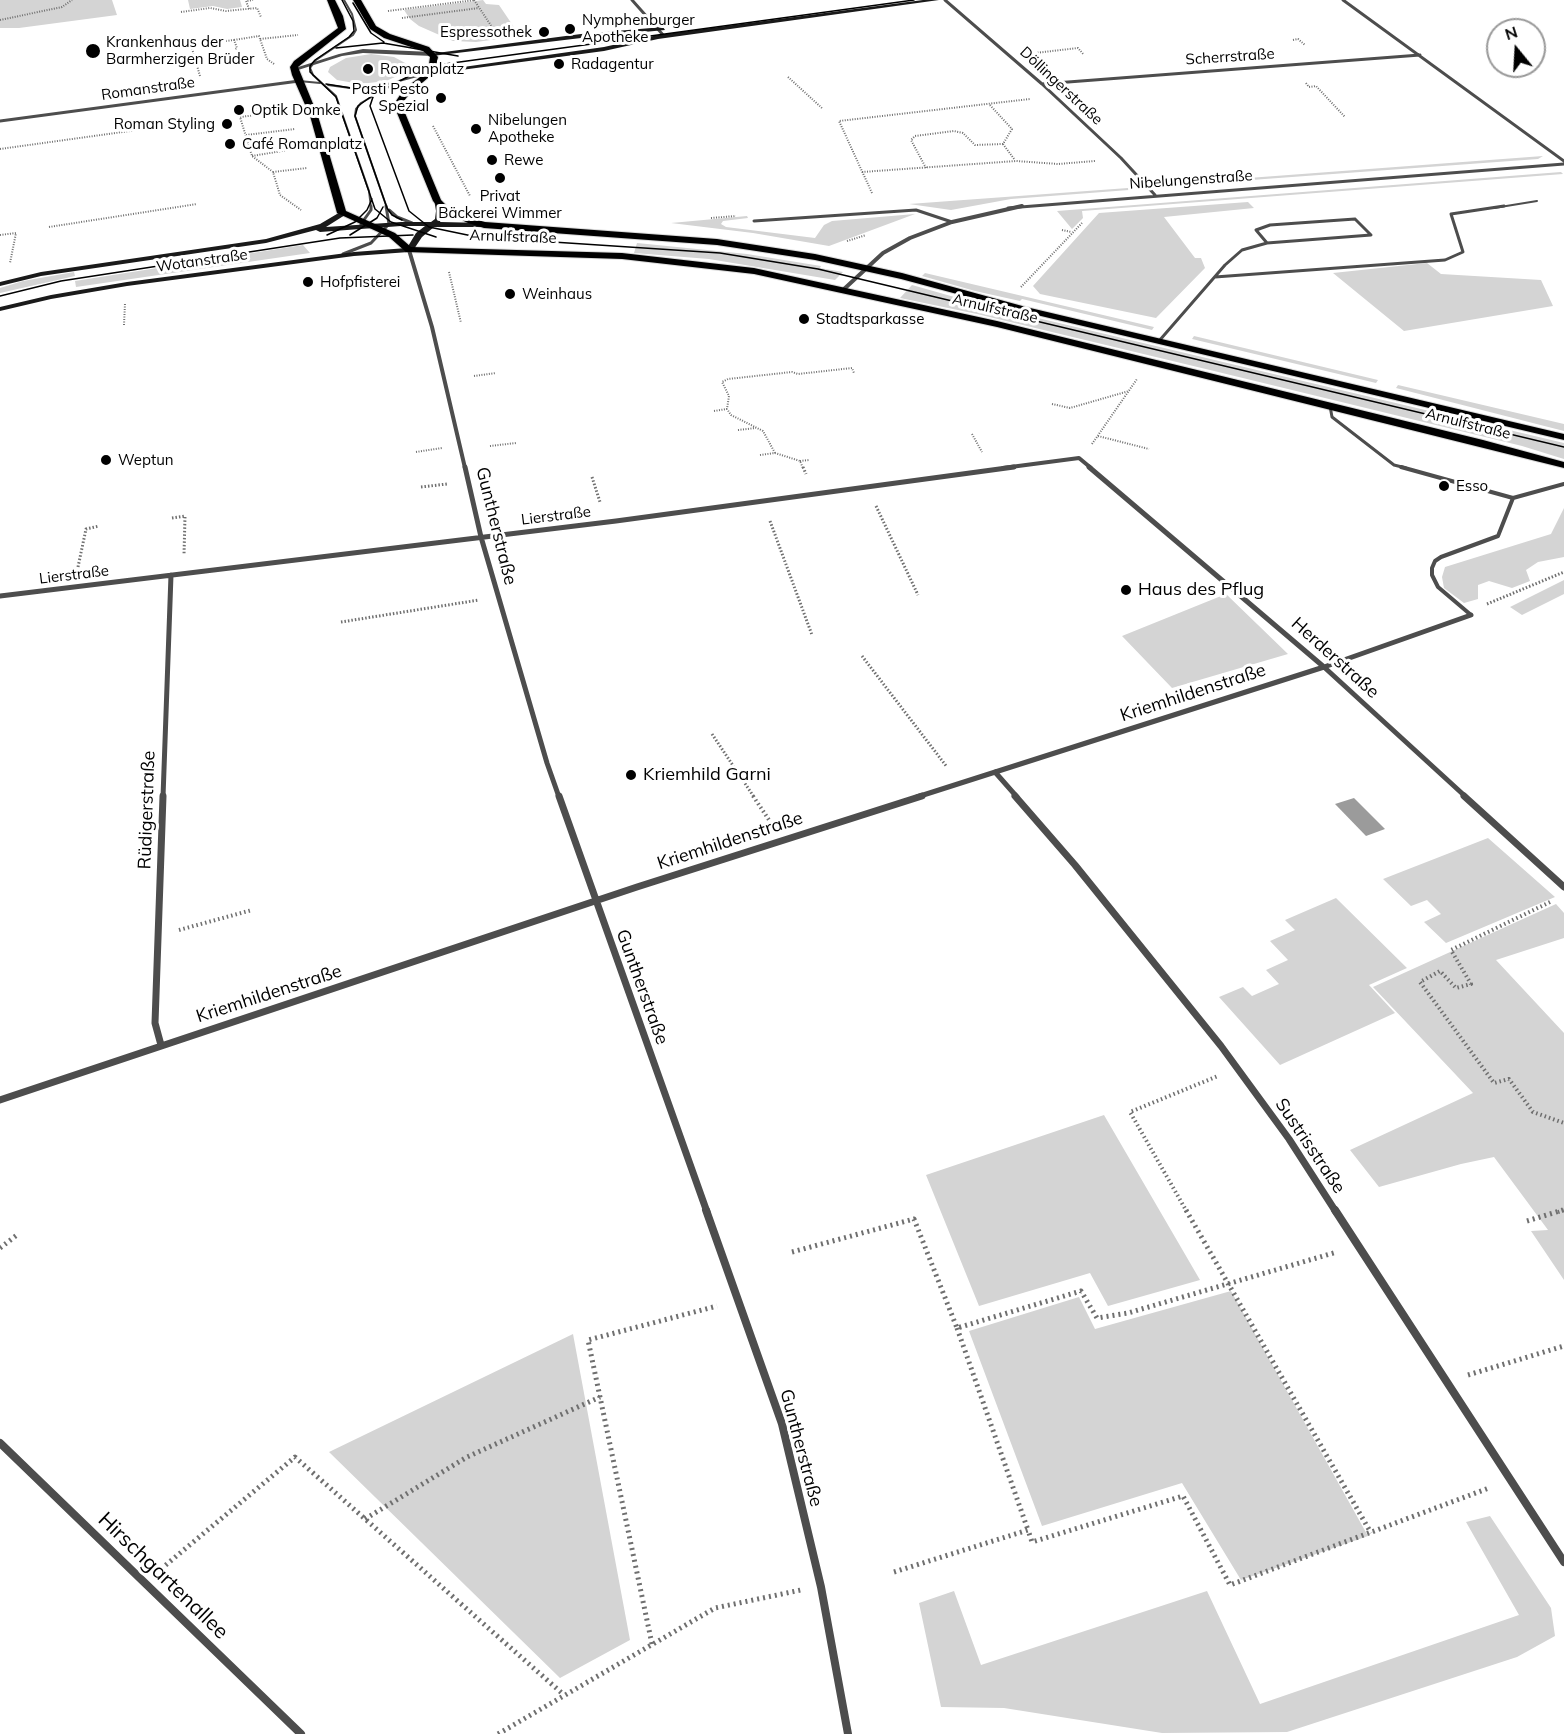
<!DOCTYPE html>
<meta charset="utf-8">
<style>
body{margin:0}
#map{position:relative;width:1564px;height:1734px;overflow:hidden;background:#fff;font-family:Mulish,sans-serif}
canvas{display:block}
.north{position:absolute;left:1486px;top:18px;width:60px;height:60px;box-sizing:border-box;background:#fff;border:2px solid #999;border-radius:50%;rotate:342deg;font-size:16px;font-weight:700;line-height:24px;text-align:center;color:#000}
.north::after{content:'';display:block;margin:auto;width:21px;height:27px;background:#000;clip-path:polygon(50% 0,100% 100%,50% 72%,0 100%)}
</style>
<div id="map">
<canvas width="1564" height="1734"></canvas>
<div class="north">N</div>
</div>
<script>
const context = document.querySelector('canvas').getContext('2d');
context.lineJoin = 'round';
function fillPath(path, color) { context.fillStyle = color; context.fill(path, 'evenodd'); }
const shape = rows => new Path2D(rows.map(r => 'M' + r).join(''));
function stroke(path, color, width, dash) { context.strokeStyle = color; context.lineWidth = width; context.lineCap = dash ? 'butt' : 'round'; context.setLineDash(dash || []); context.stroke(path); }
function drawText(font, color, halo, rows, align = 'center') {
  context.font = font + ' Mulish,sans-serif'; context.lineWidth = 6; context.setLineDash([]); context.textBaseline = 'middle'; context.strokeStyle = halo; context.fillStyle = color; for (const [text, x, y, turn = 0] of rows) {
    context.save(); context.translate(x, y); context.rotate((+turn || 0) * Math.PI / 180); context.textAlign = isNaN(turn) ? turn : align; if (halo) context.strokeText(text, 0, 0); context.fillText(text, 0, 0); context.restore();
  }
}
const green = shape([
 [0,0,112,0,117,15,19,28,0,28],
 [188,0,240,0,242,7,227,9,213,6,190,9],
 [483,0,486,4,499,5,520,36,476,42,453,41,419,26,410,19,404,10],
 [371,54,394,57,407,64,408,68,404,73,386,81,360,84,337,80,328,72,330,67,346,58],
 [1543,156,1538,159,1169,186,1168,184],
 [1561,172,1563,174,1082,211,1083,218,1072,229,1057,211],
 [1128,188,1129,190,1011,199,951,210,909,204],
 [1248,202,1254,208,1164,217,1195,258,1201,258,1205,268,1156,318,1040,294,1033,286,1099,213],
 [915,214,829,246,753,233,671,223,747,216,748,218,723,221,721,224,726,227,815,238,824,225,832,221],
 [637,243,747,254,821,266,820,268,843,272,835,280,709,259,634,253],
 [303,245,310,253,76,287,75,281],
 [1427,263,1441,274,1541,280,1553,306,1404,331,1333,273],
 [74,272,75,276,0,293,0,288,23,281],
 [925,273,1154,327,1152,330,1022,299,1020,301,975,291,922,276],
 [912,285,979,304,1564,443,1564,459,1522,446,1210,370,977,314,900,298],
 [1194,336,1378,380,1376,383,1192,339],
 [1398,385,1564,424,1564,431,1396,388],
 [1564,508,1564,557,1538,562,1526,570,1530,581,1512,588,1489,581,1478,585,1478,599,1464,603,1444,588,1442,577,1445,567,1551,534],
 [1564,580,1564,594,1522,615,1510,607],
 [1226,594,1288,654,1172,688,1122,636],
 [1488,838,1555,897,1446,943,1424,922,1441,914,1427,900,1411,906,1383,879],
 [1336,898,1407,968,1369,985,1395,1013,1280,1065,1219,997,1243,987,1252,996,1279,984,1266,970,1288,960,1270,941,1295,930,1285,920],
 [1556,904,1564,913,1564,938,1496,960,1564,1033,1564,1280,1531,1231,1548,1230,1494,1157,1461,1164,1379,1187,1350,1150,1473,1093,1373,987],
 [1104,1115,1200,1280,1108,1306,1090,1273,979,1306,926,1175],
 [1231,1291,1368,1536,1241,1580,1182,1483,1042,1526,969,1331,1079,1297,1095,1329],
 [573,1334,630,1640,560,1678,329,1452],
 [1490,1516,1551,1608,1555,1636,1517,1657,1287,1732,1162,1733,1004,1708,941,1707,919,1603,954,1591,981,1665,1207,1591,1260,1704,1519,1615,1466,1522]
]);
const water = shape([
 [1354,798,1385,829,1366,836,1335,804]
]);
const pathFar3 = shape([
 [474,0,492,27],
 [249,9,246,1,253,0],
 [388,11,475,0],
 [181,12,210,8,226,11,257,8,261,17],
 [402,18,479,8],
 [0,20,62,7,72,0],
 [234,40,259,36,260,39],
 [1293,40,1298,39,1305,45],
 [1035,53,1078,48,1084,55],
 [274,64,267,59,260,39,298,35],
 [200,76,191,45,234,40,237,48,235,50],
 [788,77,823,109],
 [1306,83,1309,87,1316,86,1345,117],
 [255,105,256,115,240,117,252,156,273,172,280,195,301,210],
 [256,115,288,111],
 [433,126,470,196],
 [246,135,295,129],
 [1003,144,1015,160],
 [0,149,173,125],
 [252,156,300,148],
 [926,168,911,140,915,136,954,131,963,133,975,145,1003,144,1012,129,989,104],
 [273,172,307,168],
 [862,172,1016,161,1058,164,1095,161],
 [872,193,839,121,1030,99],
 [711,218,736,216],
 [49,227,197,204],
 [1062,230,1071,232],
 [0,235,16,233,10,263],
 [847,241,866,235],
 [449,272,461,323],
 [1021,287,1082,223],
 [124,325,125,303],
 [474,376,496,373],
 [1052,404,1070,408,1129,391],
 [714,411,727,409],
 [738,430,756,428],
 [972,434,982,452],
 [1098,436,1149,449],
 [1092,444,1137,379],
 [490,446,516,443],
 [416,452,442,448],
 [775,453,763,431,731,415,727,409,729,396,722,382,728,379,792,372,798,374,852,368,854,373],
 [760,455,775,453,800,461,803,468],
 [800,461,809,460]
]);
const pathFar2 = shape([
 [803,467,806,474],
 [592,477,600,502],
 [421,487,447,484],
 [876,506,918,595],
 [172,518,185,516,184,555],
 [770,521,812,635],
 [78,567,86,529,99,526],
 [1487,604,1564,572],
 [341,622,479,600],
 [862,656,947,767],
 [712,734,754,797]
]);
const pathFar1 = shape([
 [753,796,771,823],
 [1550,902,1451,950,1471,984,1456,988,1440,971,1420,982,1494,1083,1509,1079,1533,1112,1564,1123],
 [179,930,252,910],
 [1187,1212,1130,1112,1218,1076],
 [1558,1212,1564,1210]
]);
const path = shape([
 [1186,1210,1371,1533],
 [1527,1221,1563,1210],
 [0,1248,17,1235],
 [792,1252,914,1219,957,1328,1081,1291,1097,1318,1128,1313,1337,1252],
 [957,1328,1028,1530],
 [1468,1375,1564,1346],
 [365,1519,467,1457,600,1397],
 [161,1569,295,1457,564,1695],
 [894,1572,1028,1530,1032,1542,1183,1496,1230,1585,1489,1488],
 [652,1644,588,1340,717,1306],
 [498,1734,715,1608,801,1590]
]);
const serviceFar2 = shape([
 [344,0,352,14,356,30,353,35,316,60,310,68,313,75,336,96,369,191,371,208],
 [299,81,320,83],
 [328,85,350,88,377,87,428,73],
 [387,208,355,116,356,109,361,103,396,83],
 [1494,208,1537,201]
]);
const serviceFar1 = shape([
 [389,210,397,217,412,223],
 [1355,219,1371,235,1267,243,1256,230,1270,225,1355,219],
 [754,221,916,210,952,222],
 [361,224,371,210,371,206],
 [343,254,371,243,389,224,386,206],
 [1215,277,1445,260,1463,252,1451,214,1504,206],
 [1159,341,1225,265,1242,250,1267,243],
 [1330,406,1332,417,1394,465,1406,468]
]);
const service = shape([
 [1401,467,1513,498,1564,484],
 [1471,615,1438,587,1432,575,1432,568,1435,561,1441,557,1498,536,1513,498]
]);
const minorFar4 = shape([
 [632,0,664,36],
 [945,0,1042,84,1121,158,1155,195],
 [1343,0,1564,161],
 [1042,84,1420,55],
 [0,121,299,81],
 [1008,208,1564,164]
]);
const minorFar3 = shape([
 [409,250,432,327,465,468],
 [843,290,883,253,910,238,952,222,1022,206],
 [1003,468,1079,458,1091,468]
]);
const minorFar2 = shape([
 [465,467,481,537,547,763,559,797],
 [1089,467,1324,667,1466,797],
 [0,596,616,521,1014,467],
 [995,772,1017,797],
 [163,797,171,575],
 [917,797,1324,667,1471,615]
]);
const minorFar1 = shape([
 [559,796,707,1212],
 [1015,796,1075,865,1221,1046,1289,1139,1336,1212],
 [1464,796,1564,887],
 [161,1045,155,1023,163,796],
 [0,1100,637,887,922,796]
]);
const minor = shape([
 [706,1210,782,1424,821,1587,848,1734],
 [1335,1210,1564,1562],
 [0,1443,301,1734]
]);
const tertiary = shape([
 [363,49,432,52,435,54,432,56,363,53,342,56,295,71,292,69,339,54,363,49]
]);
const secondary = shape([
 [923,0,939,0,658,39,604,51,431,74,428,72,604,47,658,35,923,0],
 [663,27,665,30,581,38,432,56,429,54,581,34,663,27],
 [434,199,440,199,444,211,440,222,484,223,488,225,484,227,434,227,422,237,412,252,409,252,354,256,127,286,51,299,0,311,0,307,51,295,127,282,354,252,407,248,416,233,425,226,401,226,320,232,316,230,266,243,41,276,0,286,0,282,41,272,266,239,320,224,342,211,345,211,345,215,326,227,401,222,431,222,435,219,436,211,434,199]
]);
const primary = shape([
 [327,0,335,0,343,16,346,29,298,67,318,116,346,211,395,233,411,247,622,253,754,268,997,321,1483,440,1564,462,1564,468,997,327,754,274,622,259,406,252,389,237,337,213,310,116,292,75,290,67,294,61,338,28,327,0],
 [353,0,361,0,376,26,390,34,429,47,438,57,435,72,410,93,404,101,403,108,441,200,448,207,474,219,485,222,717,239,815,254,902,273,1026,307,1564,434,1564,440,1024,312,901,279,815,260,717,245,484,228,468,223,442,211,433,201,395,108,396,101,404,89,428,71,430,57,423,51,384,38,370,29,353,0]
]);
const tram = shape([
 [342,0,353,21,354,31,349,37,315,60,310,66,310,72,336,97,375,209,391,222,436,237],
 [914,0,445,64,421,70,386,88,373,97,370,106,409,211,429,227,477,237,720,253,818,269,1564,447],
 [353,3,371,33,384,42],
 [336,48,383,43,458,56],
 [326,84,351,88,385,85],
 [376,93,358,106,355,116,387,208,392,215,402,220],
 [327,235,355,222,367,210,372,199],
 [350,235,377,218,383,207],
 [0,296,61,281,340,238,413,235]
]);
const markers = [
 [570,29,6,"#000"],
 [544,32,6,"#000"],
 [93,51,8,"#000"],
 [559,64,6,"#000"],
 [368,69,6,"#000"],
 [441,98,6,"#000"],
 [239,110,6,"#000"],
 [227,124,6,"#000"],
 [476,129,6,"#000"],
 [230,144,6,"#000"],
 [492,160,6,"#000"],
 [500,178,6,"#000"],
 [308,282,6,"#000"],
 [510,294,6,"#000"],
 [804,319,6,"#000"],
 [106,460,6,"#000"],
 [1444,486,6,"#000"],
 [1126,590,6,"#000"],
 [631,775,6,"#000"]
];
const farPoinames = [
 ["Nymphenburger",582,20],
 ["Apotheke",582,37],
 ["Espressothek",532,32,"right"],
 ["Krankenhaus der",106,42],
 ["Barmherzigen Brüder",106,59],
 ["Radagentur",571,64],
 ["Romanplatz",380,69],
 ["Pasti Pesto",429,89,"right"],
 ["Spezial",429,106,"right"],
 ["Optik Domke",251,110],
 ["Nibelungen",488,120],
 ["Apotheke",488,137],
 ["Roman Styling",215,124,"right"],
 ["Café Romanplatz",242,144],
 ["Rewe",504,160],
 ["Privat",500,196,"center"],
 ["Bäckerei Wimmer",500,213,"center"],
 ["Hofpfisterei",320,282],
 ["Weinhaus",522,294],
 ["Stadtsparkasse",816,319],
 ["Weptun",118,460],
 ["Esso",1456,486]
];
const farStreetnames = [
 ["Scherrstraße",1230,57,-4],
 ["Döllingerstraße",1061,86,43],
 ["Romanstraße",148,89,-8],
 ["Nibelungenstraße",1191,180,-4],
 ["Arnulfstraße",513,237,2],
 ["Wotanstraße",202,261,-8],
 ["Arnulfstraße",995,309,13],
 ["Arnulfstraße",1468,424,14],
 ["Lierstraße",556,516,-7],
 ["Lierstraße",74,575,-7]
];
const streetNames = [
 ["Guntherstraße",496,526,76],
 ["Herderstraße",1335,658,42],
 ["Kriemhildenstraße",1193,693,-18],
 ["Rüdigerstraße",147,810,-88],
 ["Kriemhildenstraße",730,841,-18],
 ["Guntherstraße",642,987,70],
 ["Kriemhildenstraße",269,994,-18],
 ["Sustrisstraße",1310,1146,56],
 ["Guntherstraße",801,1448,75]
];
const poiNames = [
 ["Haus des Pflug",1138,590],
 ["Kriemhild Garni",643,775]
];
const nearStreetnames = [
 ["Hirschgartenallee",163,1576,44]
];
fillPath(green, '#d4d4d4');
fillPath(water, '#9b9b9b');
stroke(primary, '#dbdbdb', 2);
stroke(pathFar3, '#6f6f6f', 2, [1, 1.5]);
stroke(pathFar2, '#6f6f6f', 3, [1.5, 2]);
stroke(pathFar1, '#6f6f6f', 4, [1.5, 3]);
stroke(path, '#6f6f6f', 5, [2, 4]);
stroke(serviceFar2, '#4d4d4d', 2);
stroke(serviceFar1, '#4d4d4d', 3);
stroke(service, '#4d4d4d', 4);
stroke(minorFar4, '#4d4d4d', 3);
stroke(minorFar3, '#4d4d4d', 4);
stroke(minorFar2, '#4d4d4d', 5);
stroke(minorFar1, '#4d4d4d', 7);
stroke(minor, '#4d4d4d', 8);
fillPath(tertiary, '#4d4d4d');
fillPath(secondary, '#1a1a1a');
fillPath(primary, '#000');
stroke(tram, '#000', 1.5);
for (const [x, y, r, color] of markers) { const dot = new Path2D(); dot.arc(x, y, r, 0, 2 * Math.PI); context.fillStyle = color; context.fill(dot); stroke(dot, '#fff', 2); }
drawText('15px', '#000', '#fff', farPoinames, 'left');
drawText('15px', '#000', '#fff', farStreetnames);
drawText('18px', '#000', '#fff', streetNames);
drawText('18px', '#000', '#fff', poiNames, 'left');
drawText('21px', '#000', '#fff', nearStreetnames);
</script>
